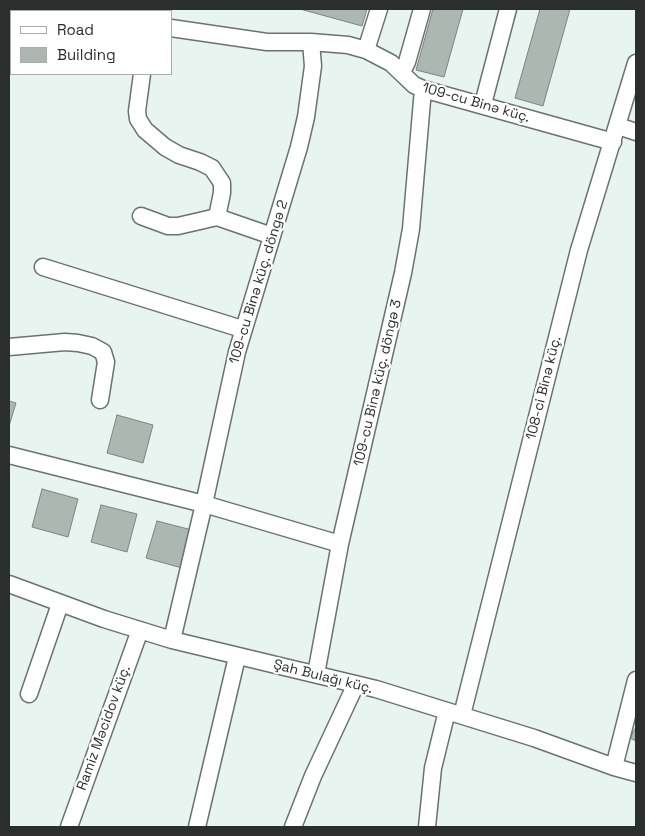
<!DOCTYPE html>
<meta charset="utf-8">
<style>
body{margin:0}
#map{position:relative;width:645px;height:836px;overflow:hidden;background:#e8f4ef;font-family:"Space Grotesk",sans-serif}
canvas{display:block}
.frame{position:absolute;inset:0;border:10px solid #2a2f2d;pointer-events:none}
.legend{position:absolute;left:10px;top:10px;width:162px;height:65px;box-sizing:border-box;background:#fff;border:1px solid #aaacab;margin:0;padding:6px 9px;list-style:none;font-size:15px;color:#2a2f2d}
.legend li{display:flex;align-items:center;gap:10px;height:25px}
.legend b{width:25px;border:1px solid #aaacab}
</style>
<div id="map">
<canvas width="645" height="836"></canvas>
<div class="frame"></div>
<ul class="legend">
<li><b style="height:6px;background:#fff"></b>Road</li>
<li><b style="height:14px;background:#acb7b2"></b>Building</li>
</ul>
</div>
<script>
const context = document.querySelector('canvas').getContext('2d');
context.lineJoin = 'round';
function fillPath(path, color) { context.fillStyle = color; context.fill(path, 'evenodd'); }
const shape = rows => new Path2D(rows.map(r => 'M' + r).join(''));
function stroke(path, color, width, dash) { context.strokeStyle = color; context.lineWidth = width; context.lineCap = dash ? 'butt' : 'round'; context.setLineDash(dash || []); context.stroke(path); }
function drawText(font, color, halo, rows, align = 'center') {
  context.font = font + ' "Space Grotesk",sans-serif'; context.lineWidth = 4.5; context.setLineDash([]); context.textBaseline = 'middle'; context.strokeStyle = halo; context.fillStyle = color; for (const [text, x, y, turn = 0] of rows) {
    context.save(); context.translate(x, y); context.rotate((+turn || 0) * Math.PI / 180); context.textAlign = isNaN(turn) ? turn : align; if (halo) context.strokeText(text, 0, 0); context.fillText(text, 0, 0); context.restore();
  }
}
const building = shape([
 [300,9,367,9,362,26,300,9],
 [433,9,463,9,444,77,416,70,433,9],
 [540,9,570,9,543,106,515,98,540,9],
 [9,401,16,403,9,426,9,401],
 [117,415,153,425,143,463,107,453,117,415],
 [42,489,78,499,68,537,32,527,42,489],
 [101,505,137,514,127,552,91,542,101,505],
 [157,521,192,530,182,568,146,558,157,521],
 [636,727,636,741,630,738,636,727]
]);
const minor = shape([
 [152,11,153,9],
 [171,28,267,42,311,42,348,45,366,50,391,63,414,85,423,89,613,142],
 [366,50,379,9],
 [9,54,11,52],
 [402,72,407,62,422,9],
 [142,74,137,111,138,119,145,130,165,147,179,155,200,162,212,168,222,183,222,193,217,217,272,236],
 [483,104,508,9],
 [618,126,636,132],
 [141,216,168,226,178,226,217,217],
 [43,267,242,329],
 [9,347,65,342,78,343,92,346,103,352,106,362,100,400],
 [9,455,204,504,340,544],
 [9,584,104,619,172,640,376,689,534,738,614,767,636,773],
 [172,640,204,504,237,352,299,147,306,117,313,66,311,42],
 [316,674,340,544,403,273,411,229,423,89],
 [29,694,60,604],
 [462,715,579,250,636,63],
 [614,767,636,680],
 [69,827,140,630],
 [197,827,237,657],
 [293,827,313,776,356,684],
 [427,827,433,768,447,711]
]);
const streetNames = [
 ["109-cu Binə küç.",476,103,16],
 ["109-cu Binə küç. döngə 2",259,282,-73],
 ["109-cu Binə küç. döngə 3",378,383,-77],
 ["108-ci Binə küç.",544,388,-76],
 ["Şah Bulağı küç.",323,677,14],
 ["Ramiz Məcidov küç.",104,728,-70]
];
fillPath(building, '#acb7b2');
stroke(building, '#7a8580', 1);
stroke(minor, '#69736f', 19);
stroke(minor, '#fff', 16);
drawText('14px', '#2a2f2d', '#fff', streetNames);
</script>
